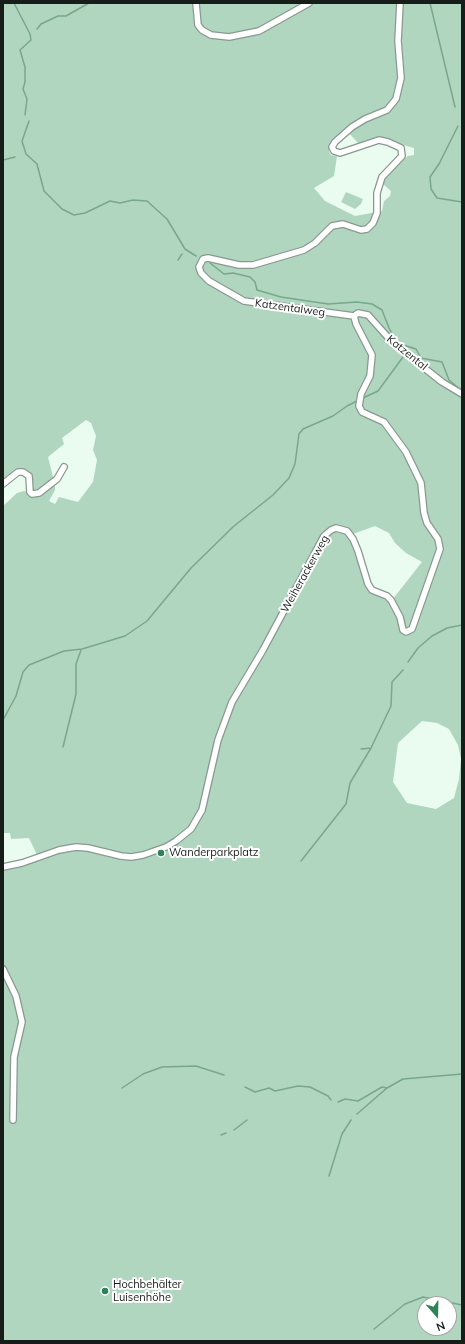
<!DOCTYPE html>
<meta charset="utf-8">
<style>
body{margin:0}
#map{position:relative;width:465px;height:1344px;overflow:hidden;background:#eafbf0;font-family:Mulish,sans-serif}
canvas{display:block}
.frame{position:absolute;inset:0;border:4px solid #171d19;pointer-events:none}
.north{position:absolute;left:417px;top:1296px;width:40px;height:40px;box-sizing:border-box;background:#fff;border:1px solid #a2a5a3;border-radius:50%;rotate:160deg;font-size:11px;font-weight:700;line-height:16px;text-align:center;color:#171d19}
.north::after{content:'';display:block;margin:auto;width:14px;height:18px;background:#2b8357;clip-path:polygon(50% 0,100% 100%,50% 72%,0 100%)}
</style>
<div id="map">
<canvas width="465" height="1344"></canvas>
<div class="frame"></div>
<div class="north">N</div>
</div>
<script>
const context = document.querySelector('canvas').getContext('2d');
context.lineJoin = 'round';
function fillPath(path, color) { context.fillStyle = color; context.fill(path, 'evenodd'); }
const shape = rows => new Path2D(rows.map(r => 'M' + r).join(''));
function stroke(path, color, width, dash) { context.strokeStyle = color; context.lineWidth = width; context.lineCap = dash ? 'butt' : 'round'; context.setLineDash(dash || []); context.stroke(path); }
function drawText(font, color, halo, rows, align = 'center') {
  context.font = font + ' Mulish,sans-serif'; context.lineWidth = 4; context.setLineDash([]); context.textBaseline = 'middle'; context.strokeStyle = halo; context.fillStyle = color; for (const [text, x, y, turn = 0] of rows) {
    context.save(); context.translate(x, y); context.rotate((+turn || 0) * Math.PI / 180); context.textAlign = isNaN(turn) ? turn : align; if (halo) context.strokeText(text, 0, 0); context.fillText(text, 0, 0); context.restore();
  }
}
const green = shape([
 [3,3,462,3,462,1341,3,1341,3,867,38,857,29,838,11,839,10,833,3,833,3,506,17,493,24,491,29,492,27,475,19,473,3,484],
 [346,130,359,144,373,138,378,138,414,148,414,155,408,156,388,172,383,184,391,191,390,196,384,201,382,211,355,216,325,201,314,188,334,176,337,156,331,155,329,151,332,142],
 [86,420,91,423,96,436,93,450,97,460,93,482,78,502,59,497,55,504,49,501,55,490,55,485,48,457,64,444,62,438],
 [375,526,389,533,395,543,406,553,422,562,392,600,368,584,353,534],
 [422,721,437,723,449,729,458,745,461,759,459,779,454,798,436,809,407,803,393,782,398,743],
 [425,1304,449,1304,449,1328,425,1328],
 [346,192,363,199,361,204,355,209,341,202]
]);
const stream = shape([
 [14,3,30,34,31,40,20,50,25,67,25,82,23,89,27,99,25,115],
 [430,3,455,107],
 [37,29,41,24,58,16,66,16,89,3],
 [29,121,22,141,26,154,37,164,44,191,62,209,74,215,85,213,110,201,120,203,133,200,147,201,167,219,185,249,196,256],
 [458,126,439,164,430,177,431,189,437,198,462,202],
 [3,160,15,157],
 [178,260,182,254],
 [210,263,224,274,233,273,250,277,255,282,257,290,281,297,328,304,357,302,372,304,382,310,389,328,397,343,416,349,421,358,442,362,449,380,462,391],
 [363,398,378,391,403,357],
 [408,662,418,648,432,636,447,628,462,625],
 [3,720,16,696,23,672,29,665,64,651,82,649,125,636,147,621,191,568,234,526,273,495,289,478,295,464,299,434,303,429,333,416,347,406,357,401],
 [63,747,76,694,76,664,81,650],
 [361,749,371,748],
 [301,861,346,804,350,783,371,748,391,706,392,682,403,670],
 [245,1087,255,1092,269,1088,275,1091,298,1086,310,1087,328,1096,331,1100],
 [122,1088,143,1074,162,1067,196,1066,224,1075],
 [338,1102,345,1099,358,1101,382,1087,387,1088,403,1079,462,1074],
 [357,1114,387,1088],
 [234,1130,247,1120],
 [221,1135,226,1133],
 [329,1176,342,1134,351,1120],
 [374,1329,405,1304,423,1297,462,1305]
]);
const minor = shape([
 [196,3,198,25,202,30,211,35,229,37,259,31,309,3],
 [354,316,244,301,209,281,201,273,199,267,203,259,208,258,239,265,253,265,304,250,315,243,332,226,343,224,361,230,367,229,373,223,377,213,377,193,382,177,402,156,401,148,388,142,379,140,340,153,334,151,332,147,335,142,352,127,365,119,387,110,396,99,401,78,398,41,400,3],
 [354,316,358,313,368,315,393,343,442,382,462,394],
 [3,484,18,472,23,472,29,476,30,492,32,494,39,493,57,479,64,467],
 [3,867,22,863,59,850,76,847,88,848,121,856,131,857,143,855,166,847,176,841,191,829,202,810,218,740,232,702,263,650,324,536,331,530,336,528,347,531,353,539,358,551,368,584,372,590,387,596,391,600,400,617,403,630,406,632,412,629,440,549,438,539,427,523,424,513,421,483,406,452,384,422,362,412,359,406,361,394,370,376,372,355,356,324,354,316],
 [3,969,16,996,22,1022,14,1057,13,1120]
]);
const markers = [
 [161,853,4,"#2b8357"],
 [105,1291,4,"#2b8357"]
];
const streetNames = [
 ["Katzentalweg",290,308,8],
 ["Katzental",407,353,39],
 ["Weiherackerweg",305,574,-61]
];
const poiNames = [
 ["Wanderparkplatz",169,853],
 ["Hochbehälter",113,1285],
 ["Luisenhöhe",113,1298]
];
fillPath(green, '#b1d6bf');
stroke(stream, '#79a78b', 1.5);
stroke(minor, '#89998f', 8);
stroke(minor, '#fff', 5.5);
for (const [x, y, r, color] of markers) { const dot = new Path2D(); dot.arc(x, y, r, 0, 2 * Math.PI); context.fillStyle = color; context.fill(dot); stroke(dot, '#fff', 1.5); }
drawText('11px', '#171d19', '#fff', streetNames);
drawText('11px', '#171d19', '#fff', poiNames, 'left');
</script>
